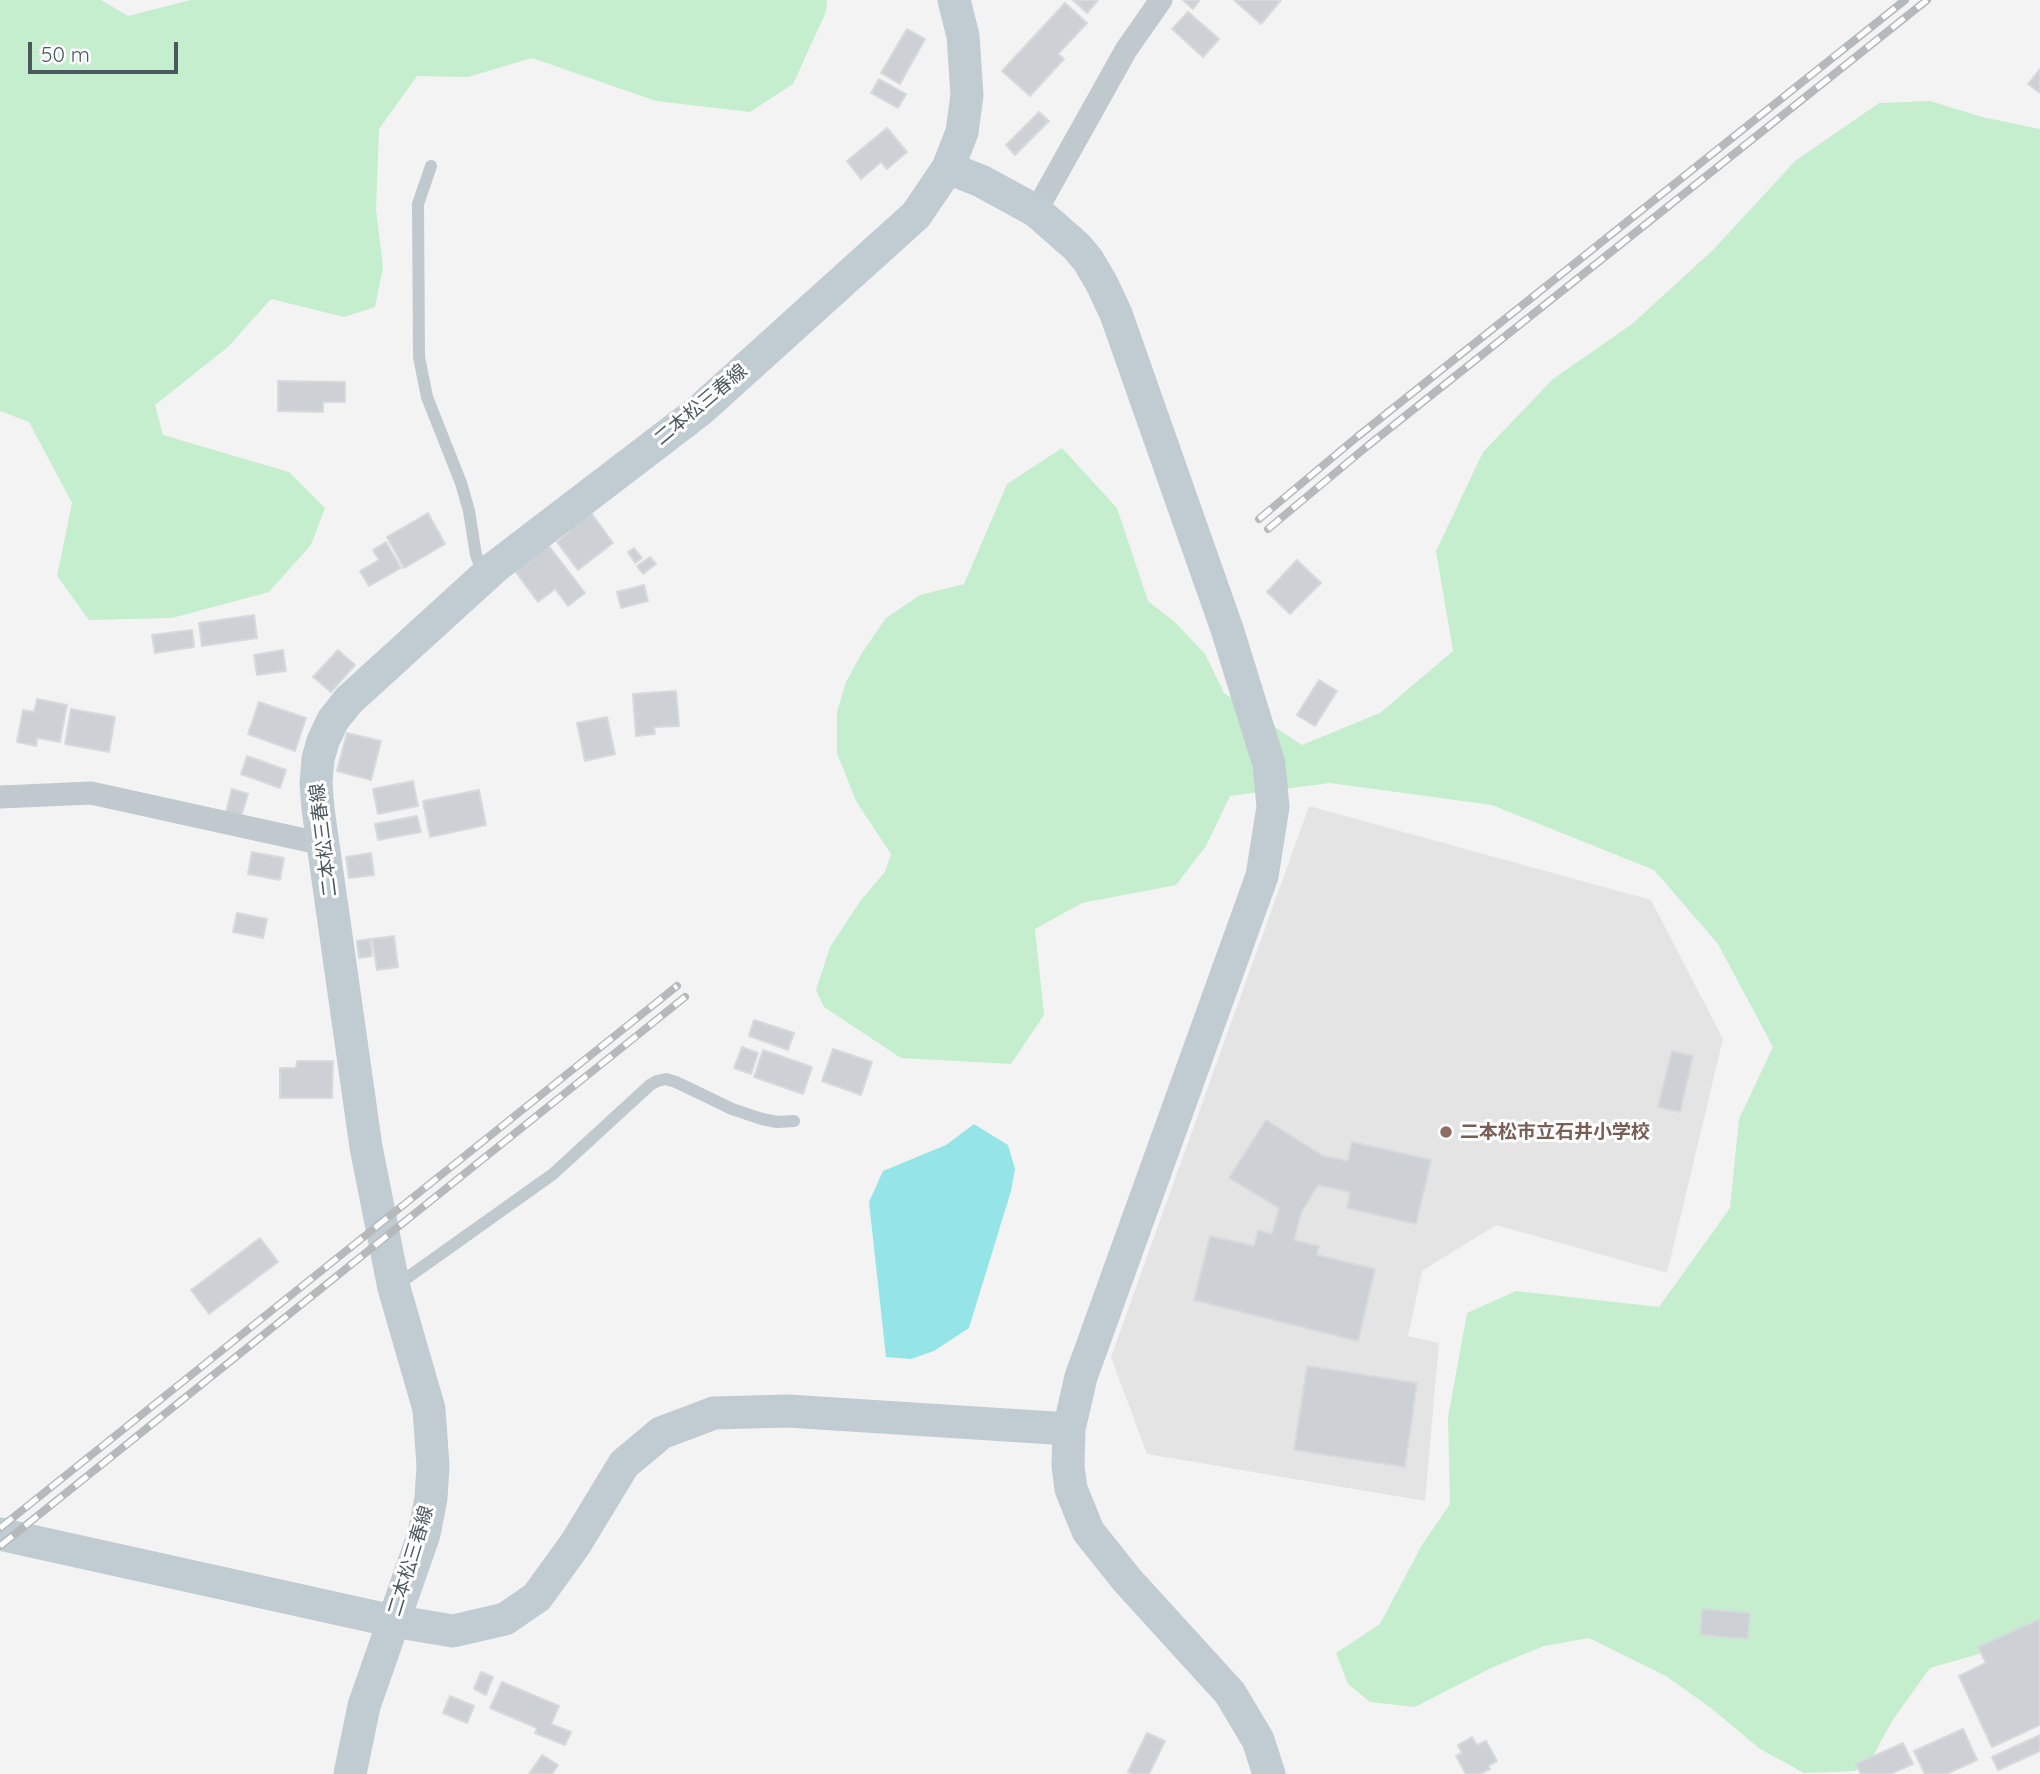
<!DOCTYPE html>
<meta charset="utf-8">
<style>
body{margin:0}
#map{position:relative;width:2040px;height:1774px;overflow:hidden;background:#f4f3f3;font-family:Quicksand,sans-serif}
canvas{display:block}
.scale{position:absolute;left:28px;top:42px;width:150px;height:32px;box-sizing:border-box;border:4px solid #4b595f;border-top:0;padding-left:9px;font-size:21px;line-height:24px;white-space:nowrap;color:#4b595f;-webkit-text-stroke:5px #fff;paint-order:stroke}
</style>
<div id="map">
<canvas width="2040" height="1774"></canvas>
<div class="scale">50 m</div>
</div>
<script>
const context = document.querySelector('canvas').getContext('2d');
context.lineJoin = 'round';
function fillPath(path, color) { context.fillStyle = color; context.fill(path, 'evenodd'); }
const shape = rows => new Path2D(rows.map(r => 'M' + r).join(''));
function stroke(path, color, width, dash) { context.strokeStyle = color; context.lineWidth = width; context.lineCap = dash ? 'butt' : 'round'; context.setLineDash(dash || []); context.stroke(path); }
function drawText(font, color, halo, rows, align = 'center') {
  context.font = font + ' Quicksand,"Noto Sans JP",sans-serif'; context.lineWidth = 6; context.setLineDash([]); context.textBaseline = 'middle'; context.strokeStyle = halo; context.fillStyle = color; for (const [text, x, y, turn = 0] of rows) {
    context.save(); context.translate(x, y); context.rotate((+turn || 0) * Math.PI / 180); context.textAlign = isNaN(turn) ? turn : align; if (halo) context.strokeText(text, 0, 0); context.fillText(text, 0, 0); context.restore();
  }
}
const education = shape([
 [1309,806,1651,900,1723,1039,1667,1273,1496,1225,1422,1271,1408,1336,1439,1343,1425,1501,1147,1454,1111,1357]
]);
const green = shape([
 [0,0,101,0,128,16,190,0,827,0,826,12,793,84,750,112,656,101,532,58,468,77,417,76,379,129,376,209,383,267,375,307,344,317,271,299,228,347,155,405,163,435,289,472,325,508,311,545,269,592,172,618,89,620,57,576,72,503,29,422,0,411],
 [1930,101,1982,117,2040,129,2040,1639,2035,1638,1930,1668,1892,1721,1872,1758,1855,1771,1804,1773,1760,1749,1712,1709,1666,1676,1589,1638,1544,1646,1491,1668,1415,1707,1370,1702,1348,1684,1336,1653,1380,1624,1422,1545,1450,1504,1448,1417,1467,1313,1516,1291,1659,1307,1730,1208,1739,1119,1773,1047,1718,944,1654,870,1492,805,1330,783,1230,796,1206,846,1176,885,1082,903,1035,929,1044,1015,1011,1064,901,1058,824,1007,816,990,830,947,861,900,885,872,891,854,856,801,837,753,837,712,846,682,862,653,886,618,920,595,964,584,1007,484,1062,448,1117,508,1148,601,1175,622,1205,654,1224,693,1302,745,1380,713,1453,651,1436,551,1483,452,1553,379,1632,324,1713,250,1795,161,1879,103]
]);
const water = shape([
 [974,1124,1008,1145,1015,1169,1011,1191,969,1328,934,1351,911,1359,886,1357,869,1202,883,1171,946,1145]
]);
const building = shape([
 [1073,0,1098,0,1087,13,1073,0],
 [1183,0,1200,0,1193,9,1183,0],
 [1234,0,1281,0,1261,24,1234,0],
 [1065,3,1087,23,1058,54,1064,59,1030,96,1002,71,1065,3],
 [1188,12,1219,39,1203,57,1172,29,1188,12],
 [907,29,925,39,900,84,881,73,907,29],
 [2040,69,2040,93,2028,84,2040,69],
 [879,79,906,94,898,108,871,93,879,79],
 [1039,112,1049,121,1015,155,1006,145,1039,112],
 [887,128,907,152,887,169,881,162,861,179,847,161,887,128],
 [278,381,345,382,345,402,323,402,323,412,278,411,278,381],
 [589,510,613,543,578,570,557,542,570,531,567,527,589,510],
 [428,513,445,544,404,568,387,537,428,513],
 [386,542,401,568,369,586,360,571,379,560,373,550,386,542],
 [549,546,585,593,568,606,555,589,538,602,515,571,549,546],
 [634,548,642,558,635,563,628,552,634,548],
 [650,557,656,564,643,574,637,566,650,557],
 [1297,560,1321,583,1290,614,1267,592,1297,560],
 [644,585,648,601,621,608,617,592,644,585],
 [254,615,257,638,202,646,199,623,254,615],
 [192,630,194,647,155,653,152,635,192,630],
 [283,650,286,671,257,675,254,655,283,650],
 [338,650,355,665,331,692,313,677,338,650],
 [1319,680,1337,691,1315,726,1297,715,1319,680],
 [676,691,679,726,654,727,655,734,636,736,633,694,676,691],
 [37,699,67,705,60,742,37,738,36,746,17,742,23,710,34,712,37,699],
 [259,702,306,718,295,751,248,734,259,702],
 [71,709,115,717,109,752,65,744,71,709],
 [607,717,615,754,585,761,577,723,607,717],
 [347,733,381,741,371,780,337,771,347,733],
 [247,756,286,770,280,788,241,774,247,756],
 [413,781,418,806,378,814,373,789,413,781],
 [232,789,248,794,241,817,226,812,232,789],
 [479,790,486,825,430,837,423,801,479,790],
 [417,816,421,832,378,840,375,824,417,816],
 [252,852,284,858,280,880,248,874,252,852],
 [371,853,374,875,349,878,346,857,371,853],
 [237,913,267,919,263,938,233,932,237,913],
 [394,936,398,967,377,970,372,939,394,936],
 [370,939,372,956,359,958,357,941,370,939],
 [754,1020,794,1033,788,1050,749,1036,754,1020],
 [742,1047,758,1053,751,1074,734,1068,742,1047],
 [833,1049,872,1062,861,1095,822,1081,833,1049],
 [763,1050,812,1067,803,1094,754,1077,763,1050],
 [1672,1051,1693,1056,1680,1112,1658,1107,1672,1051],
 [297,1061,333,1061,332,1098,280,1098,280,1068,296,1068,297,1061],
 [1266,1120,1323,1156,1348,1161,1352,1142,1431,1160,1416,1224,1347,1208,1350,1192,1318,1185,1301,1213,1294,1240,1319,1246,1317,1255,1375,1269,1358,1341,1194,1300,1210,1236,1254,1246,1258,1230,1272,1234,1279,1208,1229,1178,1266,1120],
 [260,1238,278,1262,209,1314,191,1290,260,1238],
 [1307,1366,1417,1383,1405,1467,1294,1450,1307,1366],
 [1702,1609,1750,1613,1748,1639,1700,1635,1702,1609],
 [2040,1619,2040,1725,1992,1747,1959,1676,1986,1663,1978,1647,2040,1619],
 [481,1672,493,1677,486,1695,474,1689,481,1672],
 [502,1682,559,1706,551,1724,571,1732,565,1745,535,1733,537,1728,490,1708,502,1682],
 [450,1696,474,1706,467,1723,443,1713,450,1696],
 [1963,1729,1977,1760,1946,1774,1925,1774,1914,1751,1963,1729],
 [1147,1733,1165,1741,1149,1774,1132,1774,1128,1772,1147,1733],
 [2040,1735,2040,1751,1998,1770,1992,1757,2040,1735],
 [1472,1737,1477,1745,1486,1741,1497,1761,1488,1766,1490,1769,1480,1774,1466,1774,1456,1756,1462,1753,1458,1745,1472,1737],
 [1903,1743,1913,1764,1890,1774,1861,1774,1856,1764,1903,1743],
 [542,1755,558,1765,552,1774,529,1774,542,1755]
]);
const lane = shape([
 [431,166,418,204,419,357,427,397,461,483,469,511,476,555,483,573],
 [397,1285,553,1174,650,1085,657,1081,666,1079,676,1082,732,1109,762,1119,777,1122,794,1121]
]);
const street = shape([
 [1036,211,1126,50,1161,0],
 [0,797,91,793,323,844]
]);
const secondary = shape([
 [948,168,981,181,1036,211,1076,246,1088,260,1102,284,1116,314,1227,629,1269,764,1273,807,1262,876,1081,1377,1069,1429,1068,1466,1071,1489,1088,1531,1127,1580,1230,1693,1258,1740,1269,1774],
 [0,1534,393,1621,453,1631,505,1619,537,1597,576,1543,624,1464,661,1433,714,1413,788,1411,1069,1429],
 [350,1774,364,1706,424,1534,431,1498,433,1466,429,1409,394,1288,366,1147,318,809,316,783,318,759,323,741,333,720,349,700,495,567,699,411,916,215,948,168,962,132,967,95,963,36,954,0]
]);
const rail = shape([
 [1259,519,1357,437,1905,0],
 [1268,529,1365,448,1927,0],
 [0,1528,677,986],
 [0,1546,685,997]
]);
const markers = [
 [1446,1132,7,"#8d6e63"]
];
const streetNames = [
 ["二本松三春線",701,405,-40],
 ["二本松三春線",324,840,-97],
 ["二本松三春線",411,1561,-73]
];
const educationNames = [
 ["二本松市立石井小学校",1460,1132]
];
fillPath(education, '#e5e4e4');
fillPath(green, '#c5eece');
fillPath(water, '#95e5e8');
fillPath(building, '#cdd0d4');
stroke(building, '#d7dadd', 2);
stroke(lane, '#bfc9ce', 12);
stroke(street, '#bfc9ce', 23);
stroke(secondary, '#c0ccd2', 33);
stroke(rail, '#b5b9bc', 8);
stroke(rail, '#fff', 5, [16]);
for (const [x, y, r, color] of markers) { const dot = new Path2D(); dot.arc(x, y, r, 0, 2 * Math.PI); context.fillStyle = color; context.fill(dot); stroke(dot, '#fff', 2.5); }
drawText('19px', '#4b595f', '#fff', streetNames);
drawText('bold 19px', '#785e54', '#fff', educationNames, 'left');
</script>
